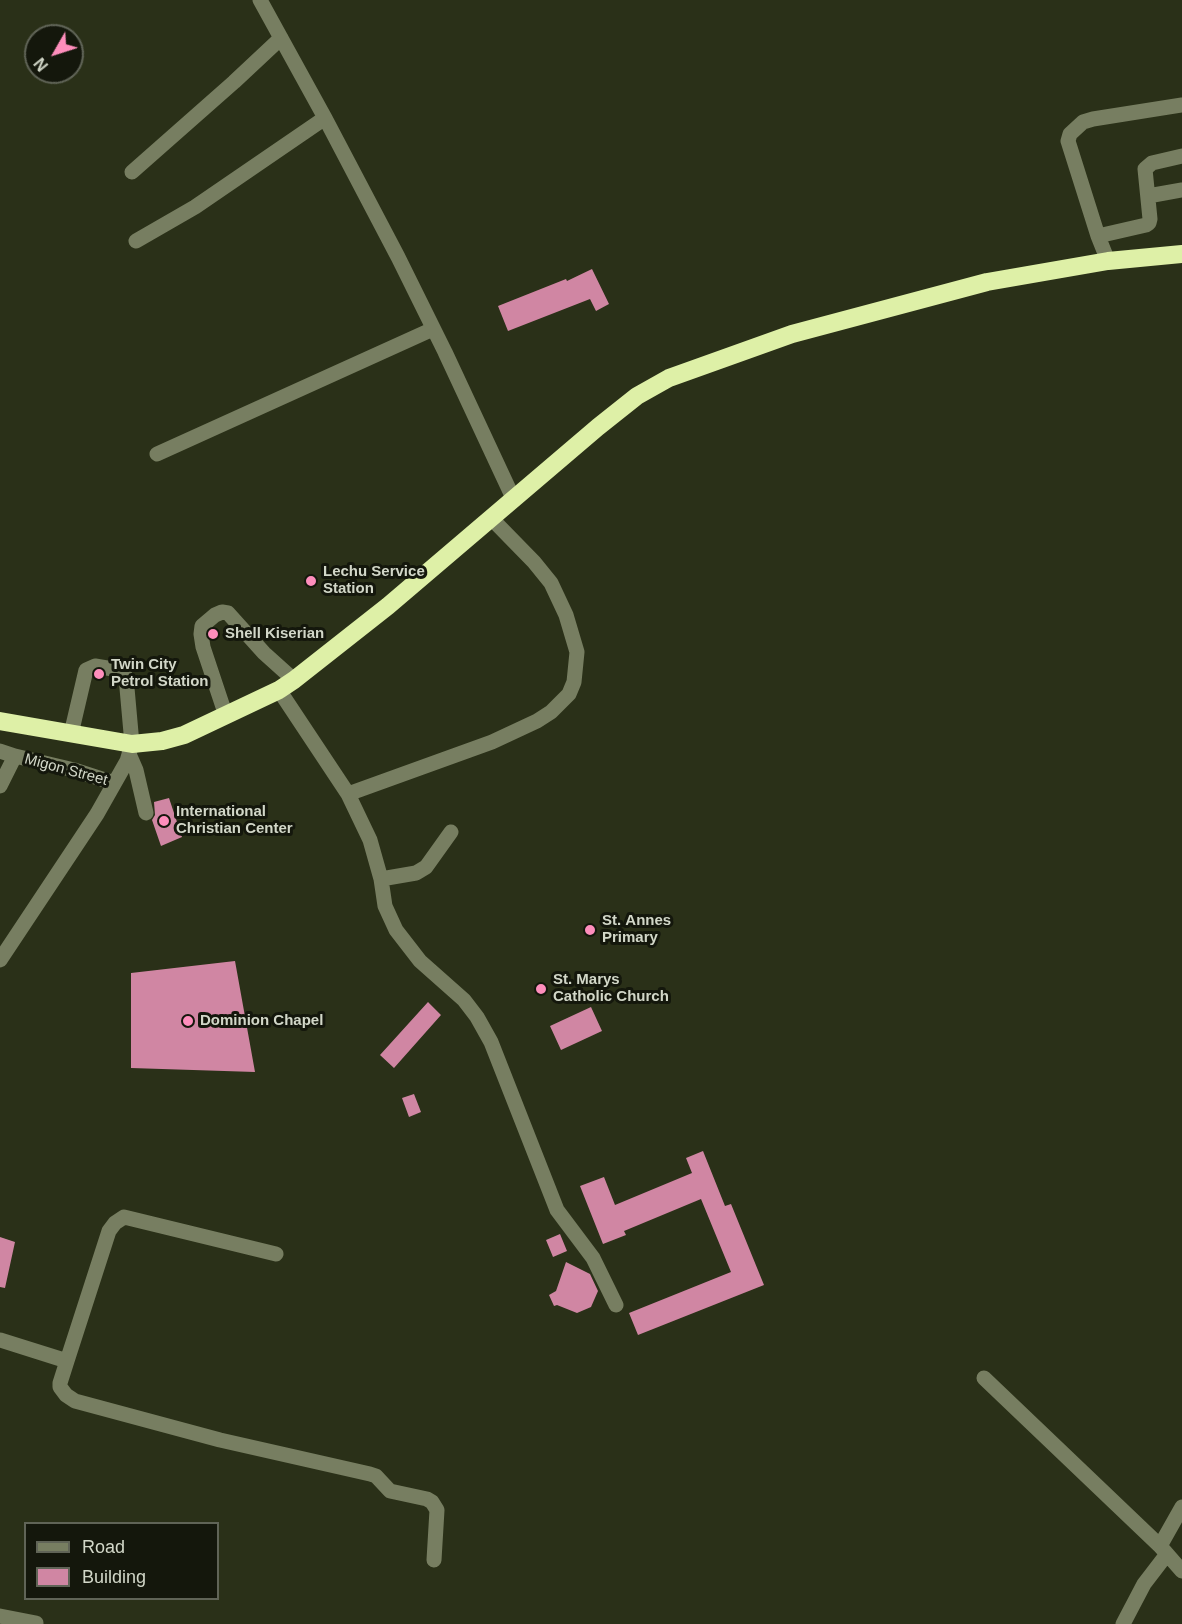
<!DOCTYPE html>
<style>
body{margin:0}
#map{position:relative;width:1182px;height:1624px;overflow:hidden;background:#2a3018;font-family:Helvetica,sans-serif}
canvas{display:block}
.legend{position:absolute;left:24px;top:1522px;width:195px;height:78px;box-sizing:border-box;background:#14170c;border:2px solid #606457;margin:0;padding:8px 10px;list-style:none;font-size:18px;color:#d2d7c8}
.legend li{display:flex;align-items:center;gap:12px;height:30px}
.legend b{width:30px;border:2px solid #606457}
.north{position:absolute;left:24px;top:24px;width:60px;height:60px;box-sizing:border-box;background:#14170c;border:2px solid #606457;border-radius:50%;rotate:231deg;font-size:16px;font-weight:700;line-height:24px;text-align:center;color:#d2d7c8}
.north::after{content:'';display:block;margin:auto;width:21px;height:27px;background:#fe8ebc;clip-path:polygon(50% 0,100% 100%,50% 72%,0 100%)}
</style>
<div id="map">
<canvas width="1182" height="1624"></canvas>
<ul class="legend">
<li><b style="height:8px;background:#777e61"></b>Road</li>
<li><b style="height:16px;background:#d086a3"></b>Building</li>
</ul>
<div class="north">N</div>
</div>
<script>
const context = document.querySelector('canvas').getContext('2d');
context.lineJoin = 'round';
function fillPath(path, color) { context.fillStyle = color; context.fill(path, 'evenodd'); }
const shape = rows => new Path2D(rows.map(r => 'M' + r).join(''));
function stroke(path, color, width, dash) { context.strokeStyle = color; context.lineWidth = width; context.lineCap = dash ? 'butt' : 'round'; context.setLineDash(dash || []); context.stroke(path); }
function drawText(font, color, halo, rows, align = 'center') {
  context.font = font + ' Helvetica,sans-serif'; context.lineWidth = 6; context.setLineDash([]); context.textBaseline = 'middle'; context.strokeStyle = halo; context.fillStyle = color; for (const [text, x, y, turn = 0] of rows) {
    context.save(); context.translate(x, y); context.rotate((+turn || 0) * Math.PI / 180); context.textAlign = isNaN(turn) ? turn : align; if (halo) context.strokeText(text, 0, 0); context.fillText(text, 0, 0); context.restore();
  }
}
const building = shape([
 [592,269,609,304,596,311,590,299,508,331,498,306,566,279,567,281],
 [169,798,182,837,161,846,152,820,155,815,154,802],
 [235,961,255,1072,131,1068,131,973],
 [428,1002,441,1015,394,1068,380,1055],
 [591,1007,602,1031,561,1050,550,1026],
 [414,1094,421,1112,409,1117,402,1098],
 [703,1151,725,1206,731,1204,764,1285,638,1335,629,1313,731,1272,701,1199,624,1231,626,1235,603,1244,580,1186,604,1177,615,1205,692,1173,686,1158],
 [560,1234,567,1251,553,1257,546,1240],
 [0,1237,15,1242,5,1288,0,1287],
 [566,1262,590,1274,598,1291,591,1307,577,1313,557,1305,554,1306,549,1295,556,1291]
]);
const minor = shape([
 [260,0,325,118,398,257,445,352,514,500],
 [132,172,234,82,281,38],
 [1148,196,1182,190],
 [1098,236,1068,141,1070,134,1083,122,1093,119,1182,105],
 [136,241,195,207,325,118],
 [1108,261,1098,236,1146,225,1149,223,1150,219,1145,169,1152,163,1182,156],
 [157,454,433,329],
 [279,690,348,794,370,840,381,879,385,906,396,930,420,961,464,1000,477,1017,491,1042,557,1210,593,1258,616,1305],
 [226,716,203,647,201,634,202,626,215,615,222,612,228,613,264,653,294,680],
 [0,751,15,756],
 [129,754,136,770,146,813],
 [0,786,15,756,74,770,114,783],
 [348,794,492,742,537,721,551,712,569,694,574,682,577,652,566,615,551,583,534,562,491,518],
 [381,879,416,873,426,867,451,832],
 [0,960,97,814,127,761,132,744,126,677,119,670,95,666,86,670,71,734],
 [0,1340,67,1361,109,1231,115,1223,124,1217,276,1254],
 [67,1361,60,1383,60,1387,66,1395,75,1401,220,1440,370,1474,376,1476,390,1491,427,1499,432,1502,437,1510,434,1560],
 [984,1378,1160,1546,1182,1571],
 [1160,1546,1182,1507],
 [0,1616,36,1623],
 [1123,1624,1144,1584,1167,1554]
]);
const highway = shape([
 [0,721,132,744,162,741,184,735,279,690,294,680,388,606,598,427,637,396,669,378,792,334,987,282,1108,261,1182,254]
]);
const markers = [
 [311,581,6,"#fe8ebc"],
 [213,634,6,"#fe8ebc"],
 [99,674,6,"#fe8ebc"],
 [164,821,6,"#fe8ebc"],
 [590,930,6,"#fe8ebc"],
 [541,989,6,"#fe8ebc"],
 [188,1021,6,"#fe8ebc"]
];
const poiNames = [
 ["Lechu Service",323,572],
 ["Station",323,589],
 ["Shell Kiserian",225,634],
 ["Twin City",111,665],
 ["Petrol Station",111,682],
 ["International",176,812],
 ["Christian Center",176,829],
 ["St. Annes",602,921],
 ["Primary",602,938],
 ["St. Marys",553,980],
 ["Catholic Church",553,997],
 ["Dominion Chapel",200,1021]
];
const streetNames = [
 ["Migon Street",66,770,15]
];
fillPath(building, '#d086a3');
stroke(minor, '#777e61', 15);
stroke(highway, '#def0a7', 18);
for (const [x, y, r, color] of markers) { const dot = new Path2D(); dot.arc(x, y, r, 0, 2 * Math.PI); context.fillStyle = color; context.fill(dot); stroke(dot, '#14170c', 2); }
drawText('bold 15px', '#d2d7c8', '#14170c', poiNames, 'left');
drawText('15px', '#d2d7c8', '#14170c', streetNames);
</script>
